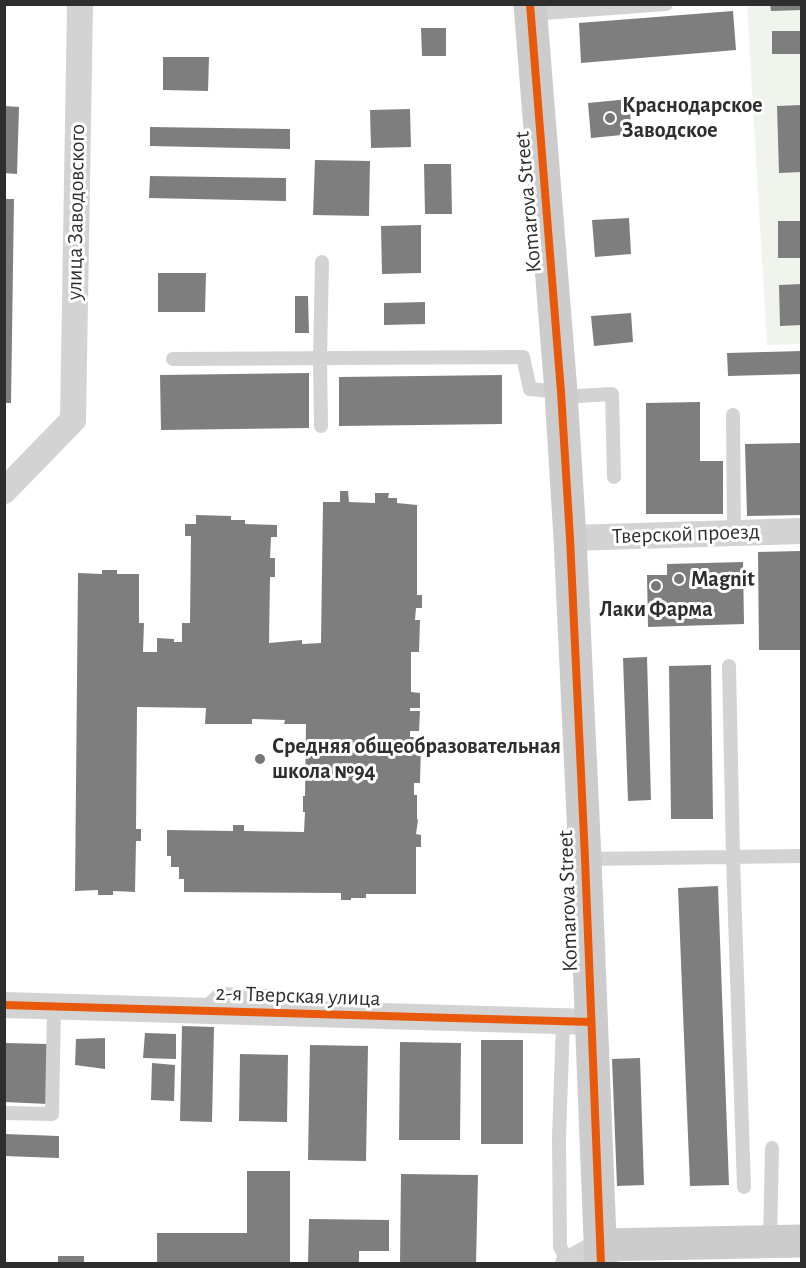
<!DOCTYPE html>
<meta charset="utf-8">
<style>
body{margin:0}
#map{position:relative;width:806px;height:1268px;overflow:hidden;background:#fff;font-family:"Alegreya Sans",sans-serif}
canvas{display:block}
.frame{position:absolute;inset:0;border:6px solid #2e2e2e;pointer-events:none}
</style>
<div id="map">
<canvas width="806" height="1268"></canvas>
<div class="frame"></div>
</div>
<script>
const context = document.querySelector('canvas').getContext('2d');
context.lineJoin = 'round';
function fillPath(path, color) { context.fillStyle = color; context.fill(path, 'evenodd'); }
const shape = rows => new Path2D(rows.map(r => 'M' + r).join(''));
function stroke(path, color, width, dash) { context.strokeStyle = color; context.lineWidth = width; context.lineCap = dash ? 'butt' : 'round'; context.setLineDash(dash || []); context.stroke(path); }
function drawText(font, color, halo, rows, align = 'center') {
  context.font = font + ' "Alegreya Sans",sans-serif'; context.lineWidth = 6; context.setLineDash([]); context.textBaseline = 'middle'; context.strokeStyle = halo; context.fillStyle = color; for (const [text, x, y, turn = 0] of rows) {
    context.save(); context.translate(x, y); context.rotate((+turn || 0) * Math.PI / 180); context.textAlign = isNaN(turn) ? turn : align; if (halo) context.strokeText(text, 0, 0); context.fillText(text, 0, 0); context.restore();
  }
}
const green = shape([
 [747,5,801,5,801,344,767,345]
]);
const building = shape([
 [770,4,802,4,802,10,771,11],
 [733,11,736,50,581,63,579,23],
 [421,28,446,28,446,56,422,56],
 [772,31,802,31,802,54,772,54],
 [163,57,209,57,208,91,163,90],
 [629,99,632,134,591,138,588,103],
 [802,105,802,172,779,173,777,106],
 [4,106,19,107,17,174,4,173],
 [410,109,411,147,371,148,370,110],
 [150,127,290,129,290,149,150,146],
 [315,160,370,161,369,216,313,215],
 [424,164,451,164,452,214,425,214],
 [150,176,286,178,286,201,149,198],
 [4,199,14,199,11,403,4,403],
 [629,218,631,254,595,257,592,220],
 [778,221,802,221,802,258,778,258],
 [421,225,421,273,382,274,381,226],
 [158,273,206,273,205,312,158,312],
 [802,284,802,325,780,326,779,285],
 [295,296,308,296,309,333,295,333],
 [425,302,425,324,384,325,384,303],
 [631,313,633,342,594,346,591,316],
 [802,351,802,374,728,376,727,353],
 [309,373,309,428,161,430,160,375],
 [502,375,502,424,339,426,339,377],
 [700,402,700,461,723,461,723,514,646,514,646,403],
 [802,443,802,515,747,516,745,444],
 [340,491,348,491,349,502,375,503,375,493,389,493,388,498,397,498,397,503,417,505,417,595,422,595,422,608,416,608,415,620,420,620,419,652,411,652,411,692,420,693,420,708,410,708,410,711,420,711,419,731,410,731,410,737,414,737,414,742,421,742,420,783,414,783,414,795,417,795,417,819,418,820,416,834,421,835,421,847,416,847,416,894,366,894,366,898,351,898,351,900,341,900,341,893,184,892,184,879,179,879,179,867,171,867,171,856,167,856,167,830,233,831,233,825,244,825,244,831,304,832,305,812,303,812,303,796,305,796,306,724,284,724,285,720,252,719,252,724,205,724,206,708,137,707,136,829,141,829,141,841,136,841,135,892,113,891,113,895,98,895,98,890,75,891,78,573,102,574,102,570,117,570,117,574,139,574,139,623,144,623,143,652,157,652,157,638,174,639,174,642,182,642,182,623,190,623,191,536,185,536,185,524,196,524,196,515,231,516,231,520,245,520,245,524,277,525,277,537,271,537,270,558,275,558,275,577,270,577,269,643,302,640,302,644,321,643,323,502,340,502],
 [800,551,800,650,759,650,758,552],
 [743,562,744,624,648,627,647,575,667,575,667,564],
 [647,657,651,800,628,801,623,658],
 [711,665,713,819,671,819,669,666],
 [718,886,729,1185,690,1186,678,888],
 [182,1026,214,1027,212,1122,180,1121],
 [145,1033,176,1034,176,1059,143,1058],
 [105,1038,105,1069,75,1065,76,1039],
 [481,1040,523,1040,523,1144,481,1144],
 [400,1042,461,1043,460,1140,399,1140],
 [4,1043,49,1044,48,1104,4,1102],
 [310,1045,368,1046,366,1161,308,1160],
 [240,1054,288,1055,287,1122,239,1121],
 [640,1058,644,1185,617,1186,612,1059],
 [152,1063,175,1065,174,1101,151,1100],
 [4,1134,59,1136,59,1158,4,1156],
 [247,1171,290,1171,290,1264,157,1264,157,1233,247,1233],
 [401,1174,478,1175,476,1264,400,1264],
 [309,1219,389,1220,389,1251,359,1251,359,1264,308,1264],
 [58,1256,84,1256,84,1264,58,1264]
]);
const lane = shape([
 [531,14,666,4],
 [173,359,523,357,530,389,561,392],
 [561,397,612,394,614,477],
 [733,415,734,533],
 [321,426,320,359,322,262],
 [729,666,733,857,744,1187],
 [585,859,802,856],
 [202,1011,220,994,276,996,294,1013],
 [563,1022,559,1137,560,1247,569,1263],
 [4,1113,52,1114,54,1007],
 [770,1241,772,1148]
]);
const street = shape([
 [4,491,73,420,80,4],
 [570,538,802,531],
 [4,1005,591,1022],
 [568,1264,601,1245]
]);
const secondary = shape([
 [530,4,561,392,570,538,585,859,601,1264],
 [601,1245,802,1241]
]);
const cycleway = shape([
 [530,4,561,392,570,538,585,859,601,1264],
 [4,1005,591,1022]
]);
const markers = [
 [610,118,6,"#777"],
 [679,579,6,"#777"],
 [656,586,6,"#777"],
 [260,759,6,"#777"]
];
const poiNames = [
 ["Краснодарское",622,105],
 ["Заводское",622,130],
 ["Magnit",691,579],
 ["Лаки Фарма",656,609,"center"],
 ["Средняя общеобразовательная",272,746],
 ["школа №94",272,771]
];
const streetNames = [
 ["Komarova Street",528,202,-95],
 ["улица Заводовского",76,212,-89],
 ["Тверской проезд",686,534,-2],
 ["Komarova Street",568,901,-92],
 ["2-я Тверская улица",298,996,2]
];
fillPath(green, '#f1f4ec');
fillPath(building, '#7e7e7e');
stroke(lane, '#d3d3d3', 14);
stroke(street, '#d3d3d3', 26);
stroke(secondary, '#ccc', 33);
stroke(cycleway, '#e8590c', 8);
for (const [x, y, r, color] of markers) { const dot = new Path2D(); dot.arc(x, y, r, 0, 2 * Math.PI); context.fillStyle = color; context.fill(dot); stroke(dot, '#fff', 2); }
drawText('bold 22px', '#2e2e2e', '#fff', poiNames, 'left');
drawText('22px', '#2e2e2e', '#fff', streetNames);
</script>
